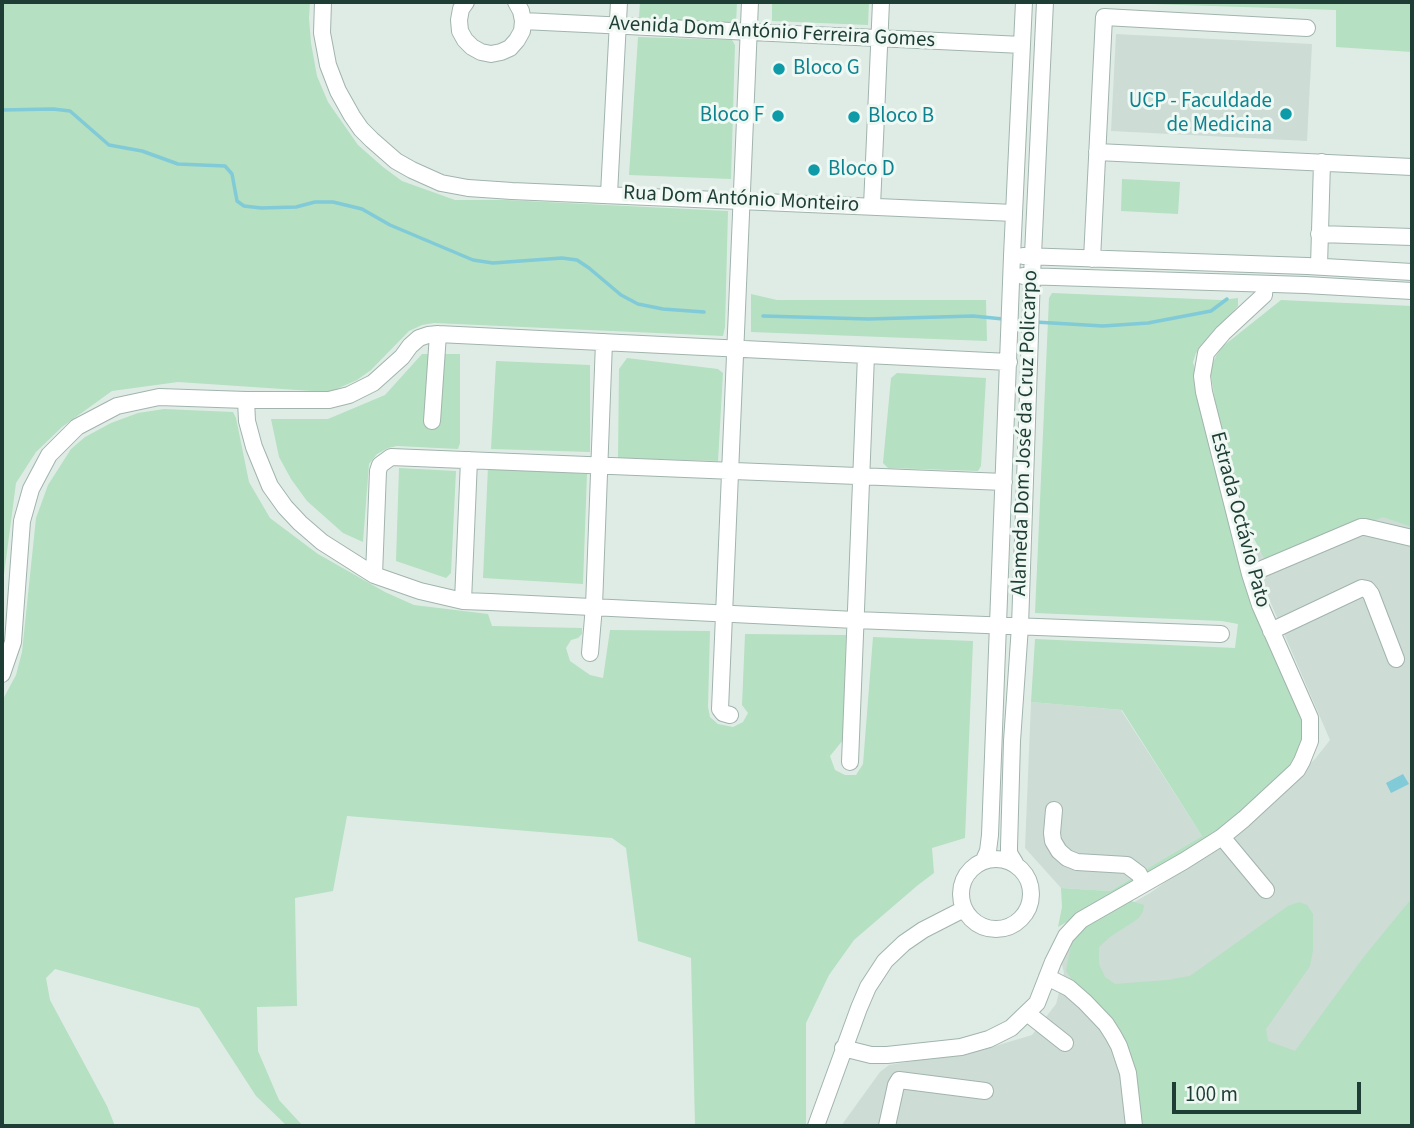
<!DOCTYPE html>
<meta charset="utf-8">
<style>
body{margin:0}
#map{position:relative;width:1414px;height:1128px;overflow:hidden;background:#dfece6;font-family:"Source Sans 3",sans-serif}
canvas{display:block}
.frame{position:absolute;inset:0;border:4px solid #1e3e35;pointer-events:none}
.scale{position:absolute;left:1172px;top:1082px;width:189px;height:32px;box-sizing:border-box;border:4px solid #1e3e35;border-top:0;padding-left:9px;font-size:21px;line-height:24px;white-space:nowrap;color:#1e3e35;-webkit-text-stroke:5px #f0f8f4;paint-order:stroke}
</style>
<div id="map">
<canvas width="1414" height="1128"></canvas>
<div class="frame"></div>
<div class="scale">100 m</div>
</div>
<script>
const context = document.querySelector('canvas').getContext('2d');
context.lineJoin = 'round';
function fillPath(path, color) { context.fillStyle = color; context.fill(path, 'evenodd'); }
const shape = rows => new Path2D(rows.map(r => 'M' + r).join(''));
function stroke(path, color, width, dash) { context.strokeStyle = color; context.lineWidth = width; context.lineCap = dash ? 'butt' : 'round'; context.setLineDash(dash || []); context.stroke(path); }
function drawText(font, color, halo, rows, align = 'center') {
  context.font = font + ' "Source Sans 3",sans-serif'; context.lineWidth = 6; context.setLineDash([]); context.textBaseline = 'middle'; context.strokeStyle = halo; context.fillStyle = color; for (const [text, x, y, turn = 0] of rows) {
    context.save(); context.translate(x, y); context.rotate((+turn || 0) * Math.PI / 180); context.textAlign = isNaN(turn) ? turn : align; if (halo) context.strokeText(text, 0, 0); context.fillText(text, 0, 0); context.restore();
  }
}
const built = shape([
 [1116,34,1312,44,1307,141,1111,131],
 [1385,509,1412,518,1412,898,1297,1058,1153,1126,841,1126,880,1072,889,1065,982,1050,1032,1035,1056,1004,1064,973,1062,964,1067,952,1089,928,1150,893,1238,831,1315,759,1330,740,1266,592,1254,551],
 [1031,702,1121,710,1202,836,1110,891,1061,888,1025,848]
]);
const green = shape([
 [2,2,310,2,309,18,311,43,317,76,328,102,358,145,383,167,402,181,455,200,506,200,728,211,725,327,723,336,434,323,422,325,409,331,371,370,357,380,332,391,312,391,178,382,112,391,62,427,36,452,16,483,2,590],
 [640,2,737,2,736,25,639,17],
 [772,2,869,2,868,25,772,21],
 [1119,2,1412,2,1412,52,1336,47,1336,10,1119,3],
 [638,37,732,40,735,45,731,179,629,175],
 [1122,179,1180,182,1178,214,1121,211],
 [1052,293,1221,300,1238,298,1238,306,1196,353,1193,362,1244,573,1302,712,1303,735,1298,761,1214,835,1147,874,1145,870,1202,836,1122,710,1031,702,1035,639,1235,648,1238,624,1222,621,1035,613,1049,298],
 [751,294,777,300,986,300,987,341,751,332],
 [1281,300,1412,306,1412,527,1383,517,1265,560,1251,533,1217,414,1210,369,1216,356,1222,347],
 [422,354,460,354,460,443,458,449,397,446,388,448,377,454,369,464,363,542,343,533,307,501,291,479,279,457,271,419,328,419,373,400,385,395],
 [627,358,718,369,723,373,718,461,618,458,619,369],
 [496,361,590,365,590,452,491,449],
 [897,373,986,378,981,466,978,471,888,468,883,463,891,378],
 [164,409,233,412,236,418,249,482,270,518,318,554,385,592,414,605,488,614,492,626,582,628,582,634,578,638,571,640,566,648,570,661,590,675,603,678,610,630,710,631,708,707,710,717,718,724,733,727,743,722,748,713,742,705,745,634,846,635,843,740,830,756,835,770,845,775,856,775,863,764,873,637,973,641,965,838,932,848,934,873,918,885,854,940,829,975,806,1023,806,1126,695,1126,691,958,638,941,626,848,612,838,347,816,333,891,295,898,297,1006,257,1007,258,1051,279,1100,303,1126,287,1126,256,1096,199,1008,55,969,46,978,50,1000,107,1106,115,1126,2,1126,2,701,16,675,22,652,36,518,48,485,71,449,85,437,111,423,138,413],
 [488,467,587,474,583,584,483,578],
 [399,468,456,471,451,573,446,578,396,561],
 [1132,878,1135,883,1058,927,1062,907,1061,888,1110,891],
 [1412,898,1412,1126,1141,1126,1140,1097,1127,1046,1106,1011,1074,984,1066,970,1071,945,1076,936,1084,927,1128,900,1144,905,1143,911,1139,918,1110,937,1099,947,1099,964,1105,977,1115,984,1167,980,1190,976,1288,906,1299,902,1307,905,1313,914,1313,950,1310,966,1266,1029,1268,1041,1295,1051,1363,958]
]);
const water = shape([
 [1403,774,1409,784,1391,793,1386,783]
]);
const stream = shape([
 [2,110,53,109,70,111,109,145,142,151,178,164,225,166,232,174,237,201,244,206,261,208,296,207,315,202,333,202,362,209,390,225,473,260,493,263,562,258,577,260,589,268,621,295,638,304,663,309,704,312],
 [763,316,869,319,973,316,1003,319],
 [1035,322,1103,326,1148,323,1211,311,1227,299]
]);
const minor = shape([
 [323,2,322,33,328,65,338,91,352,116,361,129,372,140,396,161,412,170,441,183,468,188,512,191,1014,213],
 [466,2,461,9,459,20,460,31,465,40,472,47,481,52,491,54,501,52,510,48,517,40,522,31,523,21,521,11,516,2],
 [523,21,1022,45],
 [1097,152,1412,167],
 [609,194,619,2],
 [872,206,881,2],
 [1319,234,1412,237],
 [1023,256,1307,266,1412,272],
 [1092,259,1104,17,1307,28],
 [1319,266,1322,162],
 [1023,276,1305,285,1412,291],
 [246,400,247,421,254,447,270,486,285,507,300,523,322,542,374,575,420,591,463,601,490,602,855,620,1221,634],
 [432,421,438,334],
 [1250,574,1361,527,1365,527,1412,538],
 [374,575,378,471,380,465,391,457,1004,482],
 [463,601,469,460],
 [1271,631,1362,588,1367,589,1371,594,1396,659],
 [590,653,594,606,604,342],
 [2,674,13,642,22,521,31,489,49,455,77,427,117,406,159,397,246,400,329,400,349,395,373,383,402,357,410,346,419,338,428,335,438,334,1009,362],
 [730,715,723,713,720,709,750,2],
 [850,762,866,355],
 [1054,810,1052,833,1053,841,1059,851,1067,858,1077,862,1127,865,1139,874,1144,884],
 [1222,837,1266,890],
 '961 894a35 35 0 1 1 70 0a35 35 0 1 1-70 0Z',
 [984,860,988,851,990,835,1012,256,1024,2],
 [1015,863,1009,853,1009,847,1012,741,1020,626,1032,276,1045,2],
 [1047,977,1069,988,1085,1002,1106,1024,1113,1035,1119,1046,1128,1073,1134,1126],
 [1027,1013,1065,1043],
 [843,1048,871,1055,887,1055,961,1047,989,1039,1011,1028,1037,1003,1053,962,1066,936,1081,920,1184,861,1222,837,1244,819,1297,770,1302,761,1310,741,1310,718,1260,605,1250,574,1204,392,1202,376,1206,353,1223,333,1264,295,1265,284],
 [816,1126,859,1008,868,987,885,961,904,943,923,930,964,909],
 [887,1126,896,1085,899,1080,985,1091]
]);
const markers = [
 [779,69,7,"#0f9aa8"],
 [1286,114,7,"#0f9aa8"],
 [778,116,7,"#0f9aa8"],
 [854,117,7,"#0f9aa8"],
 [814,170,7,"#0f9aa8"]
];
const streetNames = [
 ["Avenida Dom António Ferreira Gomes",772,33,3],
 ["Rua Dom António Monteiro",741,200,3],
 ["Alameda Dom José da Cruz Policarpo",1026,433,-88],
 ["Estrada Octávio Pato",1239,520,75]
];
const cultureNames = [
 ["Bloco G",793,69],
 ["UCP - Faculdade",1272,102,"right"],
 ["de Medicina",1272,126,"right"],
 ["Bloco F",764,116,"right"],
 ["Bloco B",868,117],
 ["Bloco D",828,170]
];
fillPath(built, '#cddcd5');
fillPath(green, '#b5e0c1');
fillPath(water, '#81cad8');
stroke(stream, '#81cad8', 3.5);
stroke(minor, '#a1b4ad', 18);
stroke(minor, '#fff', 16);
for (const [x, y, r, color] of markers) { const dot = new Path2D(); dot.arc(x, y, r, 0, 2 * Math.PI); context.fillStyle = color; context.fill(dot); stroke(dot, '#f0f8f4', 2.5); }
drawText('21px', '#1e3e35', '#f0f8f4', streetNames);
drawText('21px', '#0d838f', '#f0f8f4', cultureNames, 'left');
</script>
